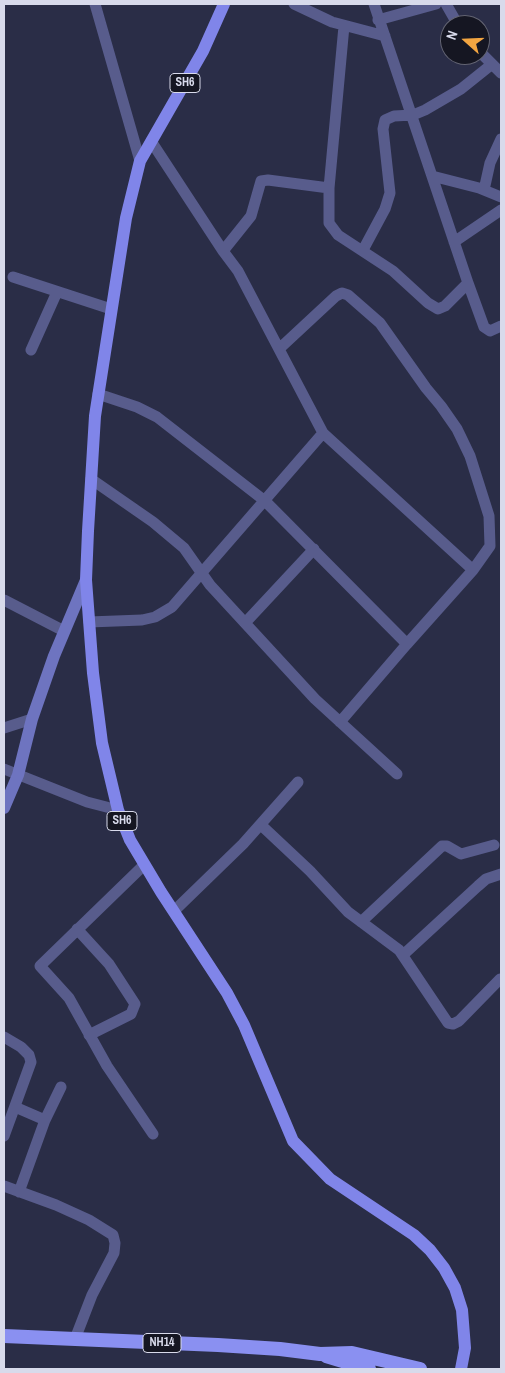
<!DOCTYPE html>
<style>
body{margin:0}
#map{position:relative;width:505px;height:1373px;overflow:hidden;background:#2a2d47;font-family:"Archivo Narrow",sans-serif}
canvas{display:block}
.frame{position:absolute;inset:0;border:5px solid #d8daeb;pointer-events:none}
.north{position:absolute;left:440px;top:15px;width:50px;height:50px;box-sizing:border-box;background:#151622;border:1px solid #636472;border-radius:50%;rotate:290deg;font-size:14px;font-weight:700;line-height:20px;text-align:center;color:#d8daeb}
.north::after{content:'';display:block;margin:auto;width:18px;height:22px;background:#f2a541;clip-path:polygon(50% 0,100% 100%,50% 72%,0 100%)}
</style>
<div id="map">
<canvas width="505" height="1373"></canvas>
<div class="frame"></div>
<div class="north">N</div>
</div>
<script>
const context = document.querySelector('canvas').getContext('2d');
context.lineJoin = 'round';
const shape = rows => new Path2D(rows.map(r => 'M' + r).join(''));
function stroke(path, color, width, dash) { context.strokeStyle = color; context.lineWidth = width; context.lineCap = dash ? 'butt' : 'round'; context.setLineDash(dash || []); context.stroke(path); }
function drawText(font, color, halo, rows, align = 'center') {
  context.font = font + ' "Archivo Narrow",sans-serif'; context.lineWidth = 5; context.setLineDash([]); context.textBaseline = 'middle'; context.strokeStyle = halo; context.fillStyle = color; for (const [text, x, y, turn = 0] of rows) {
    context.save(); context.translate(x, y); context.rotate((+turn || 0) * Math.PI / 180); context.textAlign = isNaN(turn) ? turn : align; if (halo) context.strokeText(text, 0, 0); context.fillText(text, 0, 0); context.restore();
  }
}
const minor = shape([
 [95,4,140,161],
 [294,4,332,22,385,36],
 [446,4,458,25],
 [378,20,436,4],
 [344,26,329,188,329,223,338,235,393,271,428,303,438,309,445,306,468,283,374,4],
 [480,52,501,73],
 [151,141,223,251,238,271,323,433,473,570],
 [432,176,479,188,501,197],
 [484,190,490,163,501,139],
 [454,242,501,210],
 [363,250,385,209,390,193,383,129,385,120,394,116,413,115,425,110,461,89,491,65],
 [223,251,251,216,261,181,268,180,329,188],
 [13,277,111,309],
 [468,283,484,327,490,331,501,326],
 [31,350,57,292],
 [98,394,137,407,157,417,265,501,407,644,473,570,490,546,489,516,470,456,457,429,441,406,426,388,380,323,348,295,342,293,336,296,279,349],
 [91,479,153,522,184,548,210,585,315,699,397,774],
 [4,600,64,631],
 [89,622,142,620,155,617,172,607,323,433],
 [245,623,314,549],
 [340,722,407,644],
 [4,728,32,719],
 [4,769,87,802,118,810],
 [261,825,310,871,348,912,399,950,448,1023,453,1024,459,1021,500,979],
 [144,865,40,966,69,998,107,1066,153,1134],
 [174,911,243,844,298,782],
 [361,922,442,846,447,846,461,854,494,845],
 [77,929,109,964,135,1004,131,1014,89,1035],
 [403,955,478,886,486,879,501,874],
 [4,1037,21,1047,29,1055,31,1062,4,1136],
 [15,1107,45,1120],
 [4,1186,56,1205,89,1220,113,1235,115,1243,114,1253,92,1295,75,1339],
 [19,1192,45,1120,61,1087]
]);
const secondary = shape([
 [4,808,18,775,32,719,54,656,86,580]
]);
const primary = shape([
 [224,4,203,51,140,161,126,218,95,416,88,531,86,580,93,673,102,743,118,810,130,840,161,892,227,993,244,1025,293,1141,330,1179,414,1235,430,1250,444,1268,455,1288,462,1310,465,1348,461,1369]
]);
const trunk = shape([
 [4,1336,218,1345,280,1349,320,1354,352,1353,420,1369],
 [326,1356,369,1369]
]);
const shields = [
 [185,83,30],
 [122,821,30],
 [162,1343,38]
];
const shieldNames = [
 ["SH6",185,83],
 ["SH6",122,821],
 ["NH14",162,1343]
];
stroke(minor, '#585c8c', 11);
stroke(secondary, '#6e74c0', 12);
stroke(primary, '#8085e9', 12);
stroke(trunk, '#8a90f1', 14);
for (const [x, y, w] of shields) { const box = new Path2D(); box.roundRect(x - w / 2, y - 9.5, w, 19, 4); context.fillStyle = '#151622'; context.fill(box); stroke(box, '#d8daeb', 1); }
drawText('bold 12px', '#d8daeb', null, shieldNames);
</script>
